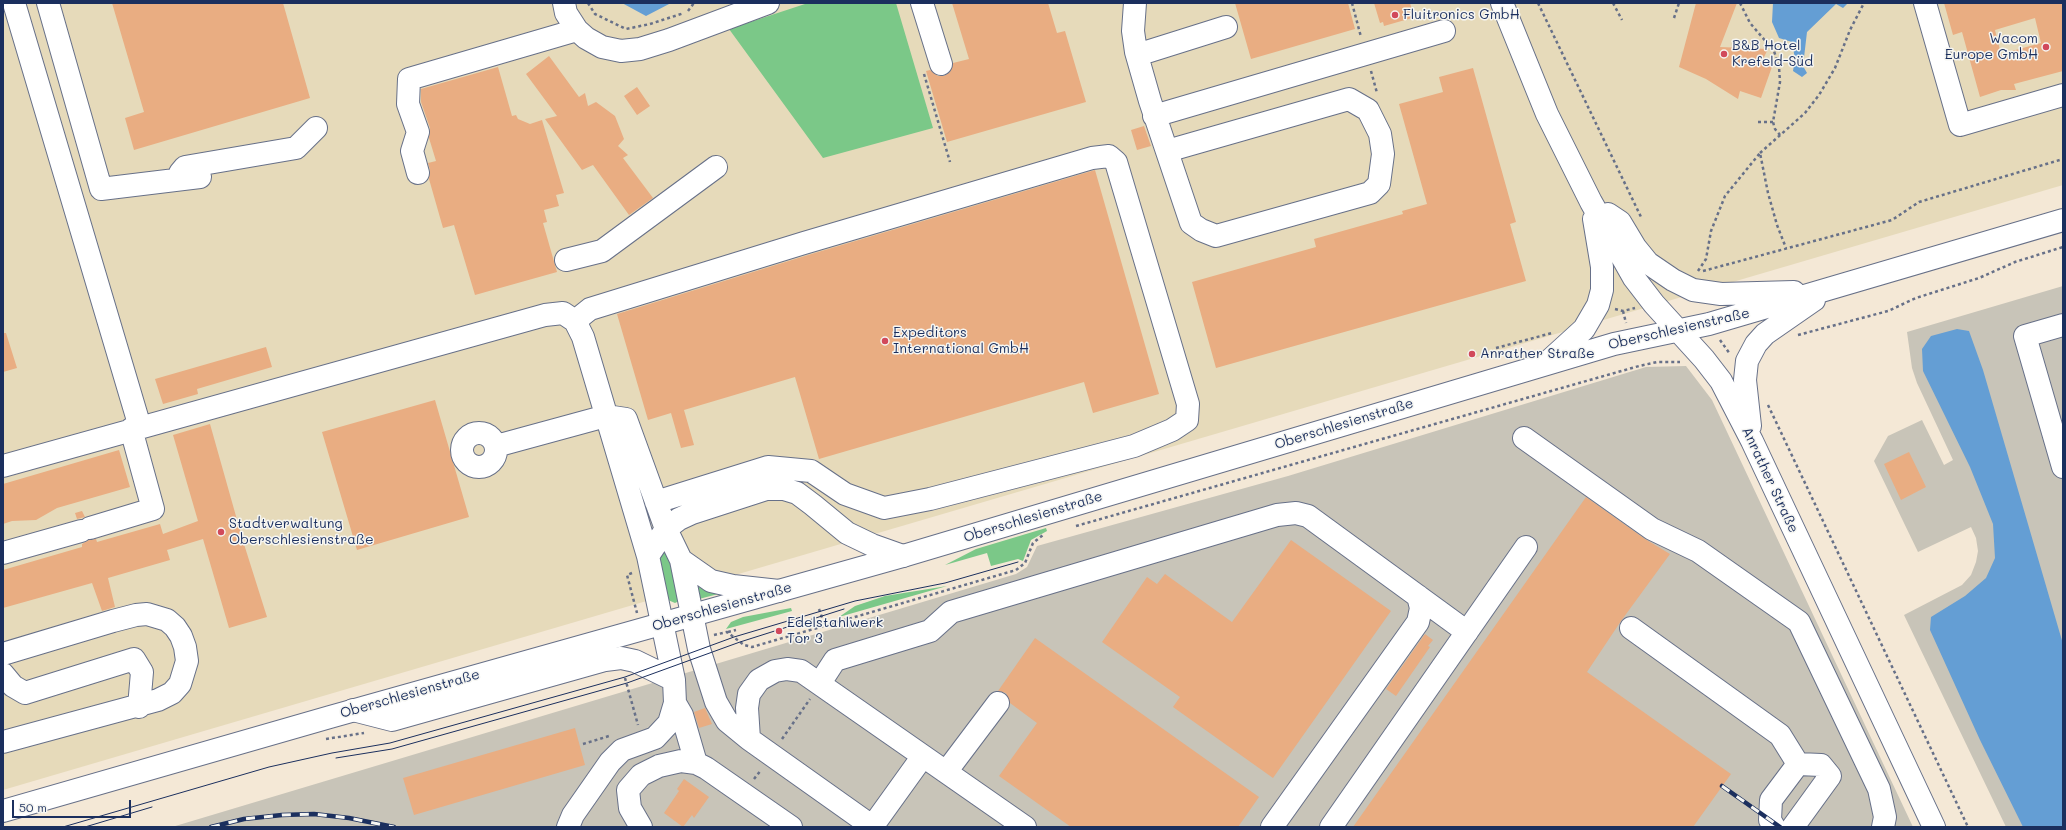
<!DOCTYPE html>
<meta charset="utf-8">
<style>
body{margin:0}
#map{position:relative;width:2066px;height:830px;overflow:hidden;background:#f4e8d6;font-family:Mali,sans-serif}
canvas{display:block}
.frame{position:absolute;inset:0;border:4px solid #1b2f5e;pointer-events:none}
.scale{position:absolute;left:12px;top:800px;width:119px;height:18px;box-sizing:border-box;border:2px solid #1b2f5e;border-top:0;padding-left:5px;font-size:12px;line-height:14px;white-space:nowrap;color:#1b2f5e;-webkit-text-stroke:3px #f6f6f2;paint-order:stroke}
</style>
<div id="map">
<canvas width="2066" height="830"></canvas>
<div class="frame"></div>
<div class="scale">50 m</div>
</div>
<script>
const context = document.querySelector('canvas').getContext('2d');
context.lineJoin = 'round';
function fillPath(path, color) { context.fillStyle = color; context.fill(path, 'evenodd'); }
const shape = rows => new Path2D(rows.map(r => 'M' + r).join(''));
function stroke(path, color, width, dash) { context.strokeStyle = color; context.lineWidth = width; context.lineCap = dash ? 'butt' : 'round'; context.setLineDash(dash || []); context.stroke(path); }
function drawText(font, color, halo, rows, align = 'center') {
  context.font = font + ' Mali,sans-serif'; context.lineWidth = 3; context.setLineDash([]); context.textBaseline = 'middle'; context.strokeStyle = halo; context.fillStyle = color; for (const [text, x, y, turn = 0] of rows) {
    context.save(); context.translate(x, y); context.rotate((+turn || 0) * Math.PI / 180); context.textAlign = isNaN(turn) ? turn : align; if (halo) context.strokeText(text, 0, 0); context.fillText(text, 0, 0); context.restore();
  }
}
const built = shape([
 [3,3,2063,3,2063,185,3,790]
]);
const industrial = shape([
 [2063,286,2063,827,2006,827,1904,615,1962,585,1971,575,1976,562,1978,551,1976,538,1971,527,1918,552,1874,461,1888,436,1922,420,1944,465,1953,460,1917,383,1912,368,1907,332],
 [1686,366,1712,400,1913,827,172,827,1016,574,1027,567,1037,546,1288,476,1646,367]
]);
const green = shape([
 [808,3,896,3,933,128,823,158,729,29],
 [1046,528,1047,531,1031,540,1023,561,1018,559,991,566,987,553,945,565,976,549],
 [665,539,681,600,675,603,668,600,658,554],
 [693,578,722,593,699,599],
 [947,586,839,617,855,606,885,596],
 [791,608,792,611,726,629,731,622,743,617]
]);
const water = shape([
 [622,3,671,3,646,16],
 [1773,3,1848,3,1843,8,1836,4,1807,32,1803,66,1807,73,1802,77,1793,71,1795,59,1792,42,1779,38,1772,22],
 [1957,329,1969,331,1983,370,2063,644,2063,827,2023,827,1980,740,1930,630,1931,617,1965,596,1986,578,1995,558,1993,524,1970,467,1923,371,1922,349,1931,336]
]);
const building = shape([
 [112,3,283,3,310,98,134,150,125,118,144,112],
 [952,3,1048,3,1057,33,1065,31,1086,102,947,142,926,71,930,70,938,76,944,76,950,72,953,63,969,59],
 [1235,3,1348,3,1355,29,1251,59],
 [1374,3,1410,3,1413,14,1411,15,1412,18,1384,26,1383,22,1380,23],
 [1696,3,1737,3,1720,47,1768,49,1763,59,1774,61,1761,98,1740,91,1738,99,1706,79,1679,67],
 [1944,3,2063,3,2063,71,2014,84,2016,90,2001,90,1980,97,1962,32,1953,35],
 [2035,18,2041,43,2001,54,1995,30],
 [549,56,579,97,585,93,588,106,596,102,615,116,624,139,618,146,628,155,623,158,653,198,629,215,593,165,582,170,545,119,557,116,526,74],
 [498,67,512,116,516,115,518,119,530,124,542,120,564,193,556,195,559,206,544,210,547,222,543,223,557,272,475,295,454,225,443,228,429,179,430,170,428,163,436,161,429,138,430,128,421,102,421,89],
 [1473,68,1516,222,1510,224,1526,281,1216,368,1192,282,1316,247,1314,239,1403,214,1402,211,1427,204,1399,104,1443,92,1439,77],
 [637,87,650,106,637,115,624,96],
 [1144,126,1151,146,1137,150,1131,130],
 [1095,170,1159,394,1093,413,1084,382,819,459,795,377,684,410,694,445,681,448,671,413,648,420,617,314,808,255],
 [3,333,6,333,17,368,3,372],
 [266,347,272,367,197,389,198,394,163,404,155,379],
 [435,400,469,517,357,550,322,432],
 [210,424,243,541,267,617,229,628,203,539,167,550,170,560,108,578,115,607,102,611,92,583,3,608,3,570,82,547,82,544,89,540,96,539,97,542,160,524,163,534,198,521,173,435],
 [119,450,130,487,57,508,36,520,12,521,3,524,3,484],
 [1909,452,1926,487,1901,500,1884,464],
 [1586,497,1645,539,1670,554,1621,621,1587,672,1731,774,1693,827,1353,827],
 [82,511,85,517,77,519,75,513],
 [1291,540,1391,611,1273,778,1173,707,1180,697,1102,642,1147,577,1157,584,1165,574,1232,622],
 [1425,634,1433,640,1428,646,1430,647,1396,696,1386,689],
 [1035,638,1259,797,1238,827,1071,827,999,776,1037,723,1010,703,1006,693,998,691],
 [705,708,712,724,699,728,694,712],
 [575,728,585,765,414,815,403,778],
 [684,779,709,797,694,818,692,815,683,827,664,813,679,791,677,789]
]);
const path = shape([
 [588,3,595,14,626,29,650,24,684,13],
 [1352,3,1361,37],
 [1538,3,1641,217],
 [1613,3,1622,20],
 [1740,3,1750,23,1774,51,1779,67,1780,82,1773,122,1775,129,1780,135],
 [688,11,694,3],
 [1674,18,1679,3],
 [1371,71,1377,93],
 [924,74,950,162],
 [1758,122,1773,122],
 [1760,153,1805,113,1819,95,1835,68,1850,30,1864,3],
 [1698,271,1706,259,1711,231,1725,196,1760,153,1768,193,1777,225,1786,248],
 [1703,271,1892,220,1919,202,2063,159],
 [1615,309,1623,311,1635,308],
 [1623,311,1626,323],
 [1798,335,1888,311,1916,298,1979,278,2015,262,2063,247],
 [1720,340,1730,354],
 [1496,348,1552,333],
 [1768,405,1968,827],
 [1076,526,1639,366,1657,362,1680,362],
 [632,573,627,575,637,613],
 [819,609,825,626],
 [728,632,736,630],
 [714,635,727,632,744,645,752,647,1016,570,1025,563,1033,543,1043,535],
 [625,678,638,725],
 [326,739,364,733],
 [782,739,810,699],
 [583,744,609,736],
 [754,779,761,770]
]);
const minor = shape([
 [14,3,140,427],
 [48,3,101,189,200,177],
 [564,3,566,13,577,30,586,38,602,47,621,51,640,49,669,40,768,3],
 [922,3,941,64],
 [1135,3,1133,31,1136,52,1150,101,1191,223,1201,230,1216,236,1370,193,1379,184,1383,154,1380,134,1368,110,1349,99,1167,151],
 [1925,3,1960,125,2063,95],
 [1137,55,1226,27],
 [1154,116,1444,31],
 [180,173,185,167,296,148,316,128],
 [418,173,412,151,418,132,408,104,409,79,577,30],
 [566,260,602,251,716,167],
 [575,321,590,309,804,243,1092,158,1109,156,1116,162,1188,404,1187,420,1172,430,1134,446,930,499,884,508,845,494,811,471,768,467,656,502],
 [2063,325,2025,336,2063,467],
 '462 450a17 17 0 1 1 34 0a17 17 0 1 1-34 0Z',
 [1524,438,1652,529,1698,551,1799,622,1879,789,1885,817,1883,827],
 [496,446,606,416,626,419,666,529,681,560,699,649,716,702,727,721,749,739,873,827],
 [3,466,545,315,563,313,575,321,583,337,648,556],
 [90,528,153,509,131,429],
 [3,553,81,531],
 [681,560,711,581,733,586,779,591],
 [1631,628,1780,735,1798,764,1821,765,1830,776,1793,827],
 [3,654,113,621,136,615,147,614,167,620,175,627,181,636,185,647,187,661,180,684,172,693,158,700,3,742],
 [3,674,13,686,25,693,134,659,142,672,139,707],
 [820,683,835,660,930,631,951,612,1277,515,1296,513,1308,516,1467,632],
 [675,703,682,715,696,763],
 [353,710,392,720,605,660,621,658,635,661,674,680],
 [749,739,747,708,749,694,759,680,775,671,787,669,801,671,1025,827],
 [946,772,998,703],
 [568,827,573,815,610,762,622,750,655,738,669,723,675,703,674,680,648,556,666,529,679,519,692,513,766,489,784,489,797,493,813,505,847,533,872,545,903,556],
 [641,827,630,808,628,790,641,775,659,766,681,761,696,763,706,768,791,827],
 [872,827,923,756],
 [1272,827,1418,622,1421,608,1418,596],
 [1331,827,1526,547],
 [1774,827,1770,820,1771,800,1798,764]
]);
const major = shape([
 [1502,3,1547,114,1591,202,1634,278,1654,304,1704,359,1721,381,1752,441,1934,827],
 [1608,214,1620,222,1635,247,1648,263,1673,280,1693,290,1721,294,1794,292],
 [1550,360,1584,329,1598,305,1602,290,1602,267,1594,219],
 [1750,426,1745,380,1747,361,1756,344,1765,334,1814,300],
 [3,811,330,717,903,556,1614,344,1709,324,2063,220]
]);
const tram = shape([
 [336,758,392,749,627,683,740,642,844,609],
 [63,827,269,767,332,753,390,743,625,677,734,637,855,601,945,583,1018,562],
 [85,827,152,807]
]);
const rail = shape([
 [1722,786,1780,827],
 [211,827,244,819,282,815,314,814,349,818,394,827]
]);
const markers = [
 [1395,15,4,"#d1495b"],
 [2046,47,4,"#d1495b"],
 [1724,54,4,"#d1495b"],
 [885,341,4,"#d1495b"],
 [1472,354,4,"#d1495b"],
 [221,532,4,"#d1495b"],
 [779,631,4,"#d1495b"]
];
const poiNames = [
 ["Fluitronics GmbH",1403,15],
 ["Wacom",2038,39,"right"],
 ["Europe GmbH",2038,55,"right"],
 ["B&B Hotel",1732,46],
 ["Krefeld-Süd",1732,62],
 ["Expeditors",893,333],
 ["International GmbH",893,349],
 ["Anrather Straße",1480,354],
 ["Stadtverwaltung",229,524],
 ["Oberschlesienstraße",229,540],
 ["Edelstahlwerk",787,623],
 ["Tor 3",787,639]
];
const streetNames = [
 ["Oberschlesienstraße",1679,329,-13],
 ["Oberschlesienstraße",1344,424,-17],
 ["Anrather Straße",1770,480,65],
 ["Oberschlesienstraße",1033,517,-17],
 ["Oberschlesienstraße",722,607,-16],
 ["Oberschlesienstraße",410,694,-16]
];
fillPath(built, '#e6daba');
fillPath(industrial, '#c8c4b8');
fillPath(green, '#7bc888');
fillPath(water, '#649ed4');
fillPath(building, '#e9ad82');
stroke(minor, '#677088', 24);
stroke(major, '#677088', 24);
stroke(path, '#677088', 2.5, [3, 3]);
stroke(minor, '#fff', 22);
stroke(major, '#fff', 22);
stroke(tram, '#1b2f5e', 1);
stroke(rail, '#1b2f5e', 4.5);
stroke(rail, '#f6f6f2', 3, [9]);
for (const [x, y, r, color] of markers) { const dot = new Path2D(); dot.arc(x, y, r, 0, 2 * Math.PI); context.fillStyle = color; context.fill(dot); stroke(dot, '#f6f6f2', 1.5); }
drawText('14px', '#1b2f5e', '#f6f6f2', poiNames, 'left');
drawText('14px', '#1b2f5e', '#f6f6f2', streetNames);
</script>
